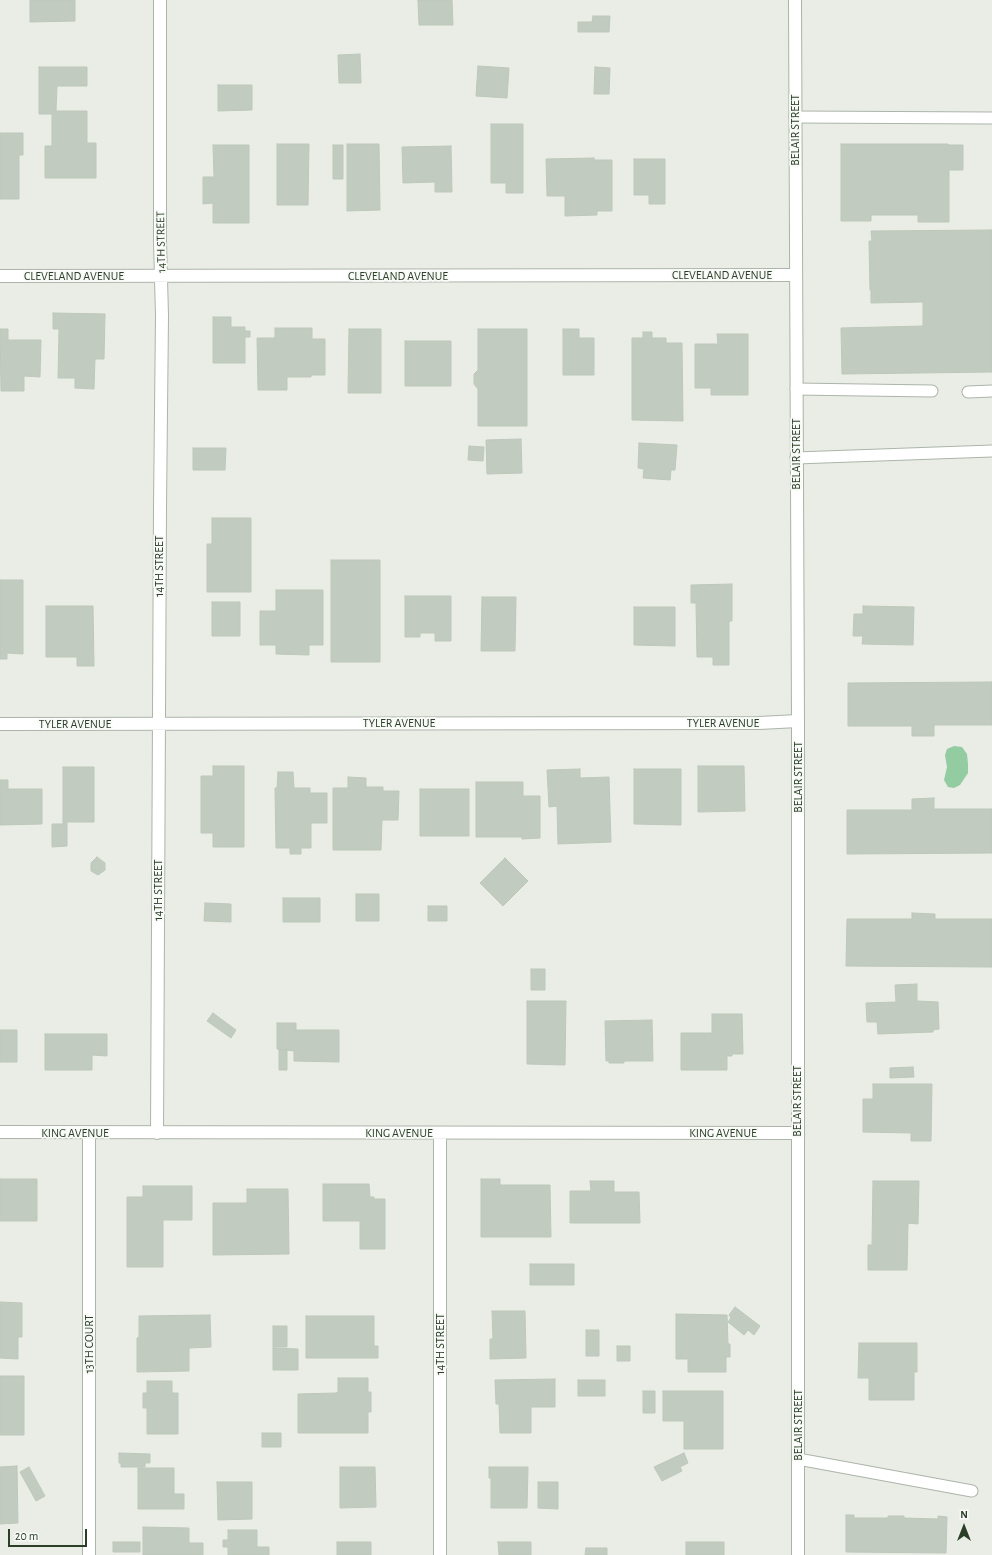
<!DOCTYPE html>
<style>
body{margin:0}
#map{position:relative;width:992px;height:1555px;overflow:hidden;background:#e9ede6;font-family:"Alegreya Sans",sans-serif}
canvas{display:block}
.north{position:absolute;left:944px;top:1507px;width:40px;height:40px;-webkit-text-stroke:3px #f8faf7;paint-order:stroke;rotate:0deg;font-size:11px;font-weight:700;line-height:16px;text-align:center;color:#2b3e27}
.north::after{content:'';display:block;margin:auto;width:14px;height:18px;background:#2b3e27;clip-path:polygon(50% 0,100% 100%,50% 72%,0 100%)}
.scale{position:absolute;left:8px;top:1529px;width:79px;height:18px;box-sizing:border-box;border:2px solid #2b3e27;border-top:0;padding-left:5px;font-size:12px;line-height:14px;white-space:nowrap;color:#2b3e27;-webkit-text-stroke:3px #f8faf7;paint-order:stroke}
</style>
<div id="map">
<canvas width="992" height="1555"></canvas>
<div class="north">N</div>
<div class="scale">20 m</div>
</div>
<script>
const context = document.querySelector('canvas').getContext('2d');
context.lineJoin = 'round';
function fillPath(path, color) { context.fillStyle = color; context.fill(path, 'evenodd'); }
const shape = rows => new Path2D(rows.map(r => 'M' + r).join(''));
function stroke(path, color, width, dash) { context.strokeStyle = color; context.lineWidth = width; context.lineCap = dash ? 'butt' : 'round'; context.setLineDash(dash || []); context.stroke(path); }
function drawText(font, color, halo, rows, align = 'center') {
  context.font = font + ' "Alegreya Sans",sans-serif'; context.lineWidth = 3.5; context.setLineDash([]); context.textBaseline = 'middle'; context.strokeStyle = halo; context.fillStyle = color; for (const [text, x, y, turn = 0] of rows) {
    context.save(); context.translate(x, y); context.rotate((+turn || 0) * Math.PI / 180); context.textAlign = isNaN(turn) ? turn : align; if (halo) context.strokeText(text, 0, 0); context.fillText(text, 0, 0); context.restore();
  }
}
const water = shape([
 [954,746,962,747,967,754,968,764,968,773,960,785,954,788,948,787,944,780,947,767,945,755,947,749]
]);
const building = shape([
 [30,0,75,0,75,21,30,22,30,0],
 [418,0,452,0,453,25,419,25,418,0],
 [593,16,610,16,609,32,578,32,578,22,592,22,593,16],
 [360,54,361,83,339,83,338,55,360,54],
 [478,66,509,68,507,98,476,96,478,66],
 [39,67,87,67,87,86,57,86,56,111,87,111,87,143,96,143,96,178,45,178,45,146,52,146,52,114,39,114,39,67],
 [595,67,610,68,609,94,594,94,595,67],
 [218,85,252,85,252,110,218,111,218,85],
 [491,124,523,124,523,193,506,193,506,183,491,183,491,124],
 [0,133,23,133,23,155,19,155,19,199,0,199,0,133],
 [277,144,309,144,308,205,277,205,277,144],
 [347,144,379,144,380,210,347,211,347,144],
 [841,144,948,144,948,145,963,145,963,170,949,170,949,222,918,222,918,215,871,215,871,221,841,221,841,144],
 [213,145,249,145,249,223,213,223,213,203,203,204,203,177,214,177,213,145],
 [333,145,343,145,343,179,333,179,333,145],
 [451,146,452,192,435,192,435,182,403,183,402,147,451,146],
 [594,158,594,160,612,160,612,211,597,211,597,215,565,216,565,196,547,196,546,159,594,158],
 [634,159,665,159,665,204,649,204,649,195,634,195,634,159],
 [992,230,992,372,842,374,841,328,923,326,923,302,871,303,871,290,870,290,869,241,872,241,871,231,992,230],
 [53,313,105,314,104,359,95,359,94,389,75,388,75,378,58,378,59,329,53,329,53,313],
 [213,317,231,317,231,327,245,327,245,331,250,331,250,337,245,337,245,363,213,363,213,317],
 [275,328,312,328,312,339,325,339,325,375,311,375,311,377,287,377,287,390,258,390,257,338,275,338,275,328],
 [0,329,8,329,8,340,41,340,40,377,24,376,24,391,1,391,0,329],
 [349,329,381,329,381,393,348,393,349,329],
 [478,329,527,329,527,426,478,426,478,389,474,384,474,374,478,370,478,329],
 [563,329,579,329,579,338,594,338,594,375,563,375,563,329],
 [643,332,652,332,652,338,666,338,666,343,682,343,683,421,632,420,632,338,643,338,643,332],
 [717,334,748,334,748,395,711,395,711,388,695,388,695,344,718,344,717,334],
 [405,341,451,341,451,386,405,386,405,341],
 [521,439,522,473,487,474,486,440,521,439],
 [639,443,677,445,675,470,671,470,670,480,643,478,644,469,638,468,639,443],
 [469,446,484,447,483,461,468,460,469,446],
 [193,448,226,448,225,470,193,470,193,448],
 [212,518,251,518,251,592,207,592,207,544,212,544,212,518],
 [331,560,380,560,380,662,331,662,331,560],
 [0,580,23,580,23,654,7,653,7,659,0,659,0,580],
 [732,584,732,621,729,621,729,665,713,665,713,657,697,657,696,603,691,603,691,585,732,584],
 [276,590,323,590,323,645,309,645,309,655,276,654,276,645,260,645,260,611,276,611,276,590],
 [405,596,451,596,451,641,435,641,435,633,420,633,420,637,405,637,405,596],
 [482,597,516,597,515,651,481,651,482,597],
 [212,602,240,602,240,636,212,636,212,602],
 [46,606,93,606,94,666,77,666,77,657,46,657,46,606],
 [863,606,914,607,913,645,862,644,863,636,853,636,854,614,863,614,863,606],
 [634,607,675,607,675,646,634,645,634,607],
 [992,682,992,725,934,725,934,736,912,736,912,726,848,726,848,683,992,682],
 [213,766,244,766,244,847,213,847,213,833,201,833,201,776,213,776,213,766],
 [698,766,744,766,745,811,698,812,698,766],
 [63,767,94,767,94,822,67,822,67,846,52,847,52,824,63,824,63,767],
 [580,769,580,778,609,777,611,842,558,844,557,806,549,807,547,770,580,769],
 [634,769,681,769,681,825,634,824,634,769],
 [278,772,293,772,294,788,310,788,310,793,327,793,327,823,311,823,311,848,301,848,301,854,290,854,290,848,276,848,275,788,277,788,278,772],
 [348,777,366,778,366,787,383,787,383,791,399,791,398,820,382,820,381,850,333,850,333,788,348,788,348,777],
 [0,780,8,780,8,789,42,789,42,824,0,825,0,780],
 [476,782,523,782,523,796,540,796,540,838,522,839,522,837,476,837,476,782],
 [420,789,469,789,469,836,420,836,420,789],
 [934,798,934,809,992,809,992,853,847,854,847,810,912,810,912,799,934,798],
 [97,857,105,863,105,870,98,875,91,871,91,863,97,857],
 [505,858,528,881,503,906,480,883,505,858],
 [356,894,379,894,379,921,356,921,356,894],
 [283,898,320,898,320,922,283,922,283,898],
 [205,903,231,904,231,922,204,921,205,903],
 [428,906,447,906,447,921,428,921,428,906],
 [912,913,935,914,935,919,992,919,992,967,846,966,847,919,912,919,912,913],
 [531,969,545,969,545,990,531,990,531,969],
 [917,984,917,1001,938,1002,939,1029,933,1030,933,1032,878,1034,877,1022,867,1022,866,1003,896,1002,895,985,917,984],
 [527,1001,566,1001,565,1065,527,1064,527,1001],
 [213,1013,236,1030,231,1038,207,1021,213,1013],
 [712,1014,742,1014,743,1054,732,1054,732,1056,727,1056,727,1070,681,1070,681,1033,712,1033,712,1014],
 [652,1020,653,1061,624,1061,624,1063,609,1063,609,1061,606,1061,605,1021,652,1020],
 [277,1023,296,1023,296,1030,339,1030,339,1062,294,1061,294,1051,277,1049,277,1023],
 [0,1030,17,1030,17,1062,0,1062,0,1030],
 [45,1034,107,1034,107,1056,92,1055,92,1070,45,1070,45,1034],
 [279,1050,287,1050,287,1070,279,1070,279,1050],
 [913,1067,914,1077,890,1078,890,1068,913,1067],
 [873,1084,932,1084,931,1141,911,1141,911,1133,863,1132,863,1099,873,1099,873,1084],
 [0,1179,37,1179,37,1221,0,1221,0,1179],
 [481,1179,500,1179,500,1185,550,1185,551,1237,481,1237,481,1179],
 [590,1181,614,1181,614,1192,639,1192,640,1223,570,1223,570,1191,591,1191,590,1181],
 [873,1181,919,1181,918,1224,908,1223,907,1270,868,1270,868,1245,872,1245,873,1181],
 [323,1184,369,1184,370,1197,374,1197,374,1199,385,1199,385,1249,360,1249,360,1221,323,1221,323,1184],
 [143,1186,192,1186,192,1220,163,1220,163,1267,127,1267,127,1197,143,1197,143,1186],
 [247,1189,288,1189,289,1254,213,1255,213,1203,247,1203,247,1189],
 [530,1264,574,1264,574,1285,530,1285,530,1264],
 [0,1302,22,1303,22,1337,18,1337,18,1359,0,1358,0,1302],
 [735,1307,760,1326,754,1335,748,1330,744,1335,728,1322,731,1318,729,1315,735,1307],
 [492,1311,525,1311,526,1358,490,1359,490,1339,493,1339,492,1311],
 [676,1314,727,1315,728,1344,730,1344,730,1357,726,1357,726,1372,688,1372,688,1359,676,1359,676,1314],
 [210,1315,211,1347,189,1348,189,1371,137,1372,137,1338,139,1337,139,1316,210,1315],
 [306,1316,374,1316,374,1346,378,1346,378,1358,306,1358,306,1316],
 [273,1326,287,1326,287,1347,273,1347,273,1326],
 [586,1330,599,1330,599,1356,586,1356,586,1330],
 [859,1343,917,1343,917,1372,914,1372,914,1400,869,1400,869,1378,858,1378,859,1343],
 [617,1346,630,1346,630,1361,617,1361,617,1346],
 [273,1348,298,1349,298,1370,273,1370,273,1348],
 [0,1376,24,1376,24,1435,0,1435,0,1376],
 [338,1378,368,1378,368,1392,371,1392,371,1412,368,1412,368,1433,298,1433,298,1394,336,1393,338,1392,338,1378],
 [555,1379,555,1407,531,1407,531,1433,500,1433,499,1404,496,1404,495,1380,555,1379],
 [578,1380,605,1380,605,1396,578,1396,578,1380],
 [147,1381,172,1381,172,1393,178,1393,178,1434,147,1434,147,1408,143,1408,143,1393,147,1393,147,1381],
 [643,1391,655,1391,655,1413,643,1413,643,1391],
 [663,1391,723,1391,723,1449,684,1449,684,1421,663,1421,663,1391],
 [262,1433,281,1433,281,1447,262,1447,262,1433],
 [119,1453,150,1454,150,1463,145,1463,145,1467,121,1467,121,1463,119,1463,119,1453],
 [684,1453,688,1463,680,1467,682,1471,662,1481,654,1467,684,1453],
 [17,1466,18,1523,0,1524,0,1467,17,1466],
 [29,1467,45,1496,36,1501,20,1472,29,1467],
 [340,1467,375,1467,376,1507,340,1508,340,1467],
 [489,1467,528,1467,527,1508,491,1508,491,1478,489,1478,489,1467],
 [138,1468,174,1468,174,1494,184,1494,184,1509,138,1509,138,1468],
 [217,1482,252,1482,252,1519,218,1520,217,1482],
 [538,1482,558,1482,558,1509,538,1508,538,1482],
 [846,1515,854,1515,854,1518,888,1518,888,1516,904,1516,904,1518,938,1519,938,1516,947,1517,946,1553,846,1552,846,1515],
 [143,1527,189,1528,189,1543,203,1543,203,1555,143,1555,143,1527],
 [228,1530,257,1530,257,1547,269,1547,269,1555,228,1555,228,1547,223,1547,223,1540,228,1540,228,1530],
 [113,1542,140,1542,140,1552,113,1552,113,1542],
 [337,1542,371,1542,371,1555,337,1555,337,1542],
 [498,1542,531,1542,531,1555,499,1555,498,1542],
 [686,1542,724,1542,724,1555,686,1555,686,1542],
 [586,1548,607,1548,607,1555,585,1555,586,1548]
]);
const lane = shape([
 [795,117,992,118],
 [796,389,932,391],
 [968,392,992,391],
 [796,458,992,451],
 [798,1459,972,1491]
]);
const street = shape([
 [0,276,795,275],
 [0,724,759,723,798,721],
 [0,1132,797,1133],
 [157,1133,160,507,162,316,160,241,160,0],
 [89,1555,89,1133],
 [440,1555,440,1133]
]);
const secondary = shape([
 [795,0,798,721,798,1555]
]);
const streetNames = [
 ["BELAIR STREET",795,130,-90],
 ["14TH STREET",161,242,-91],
 ["CLEVELAND AVENUE",722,275],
 ["CLEVELAND AVENUE",74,276],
 ["CLEVELAND AVENUE",398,276],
 ["BELAIR STREET",796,454,-90],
 ["14TH STREET",159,566,-90],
 ["TYLER AVENUE",399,723],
 ["TYLER AVENUE",723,723],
 ["TYLER AVENUE",75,724],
 ["BELAIR STREET",798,777,-90],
 ["14TH STREET",158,890,-90],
 ["BELAIR STREET",797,1101,-90],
 ["KING AVENUE",75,1133],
 ["KING AVENUE",399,1133],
 ["KING AVENUE",723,1133],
 ["13TH COURT",89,1344,-90],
 ["14TH STREET",440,1344,-90],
 ["BELAIR STREET",798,1425,-90]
];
fillPath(water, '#94cca2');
fillPath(building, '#c2cbbf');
stroke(building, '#bdc7b9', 1);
stroke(lane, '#acb5a9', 13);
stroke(street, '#acb5a9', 14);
stroke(secondary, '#a7b5a3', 14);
stroke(lane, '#fff', 11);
stroke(street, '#fff', 12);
stroke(secondary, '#fff', 12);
drawText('12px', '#2b3e27', '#f8faf7', streetNames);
</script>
